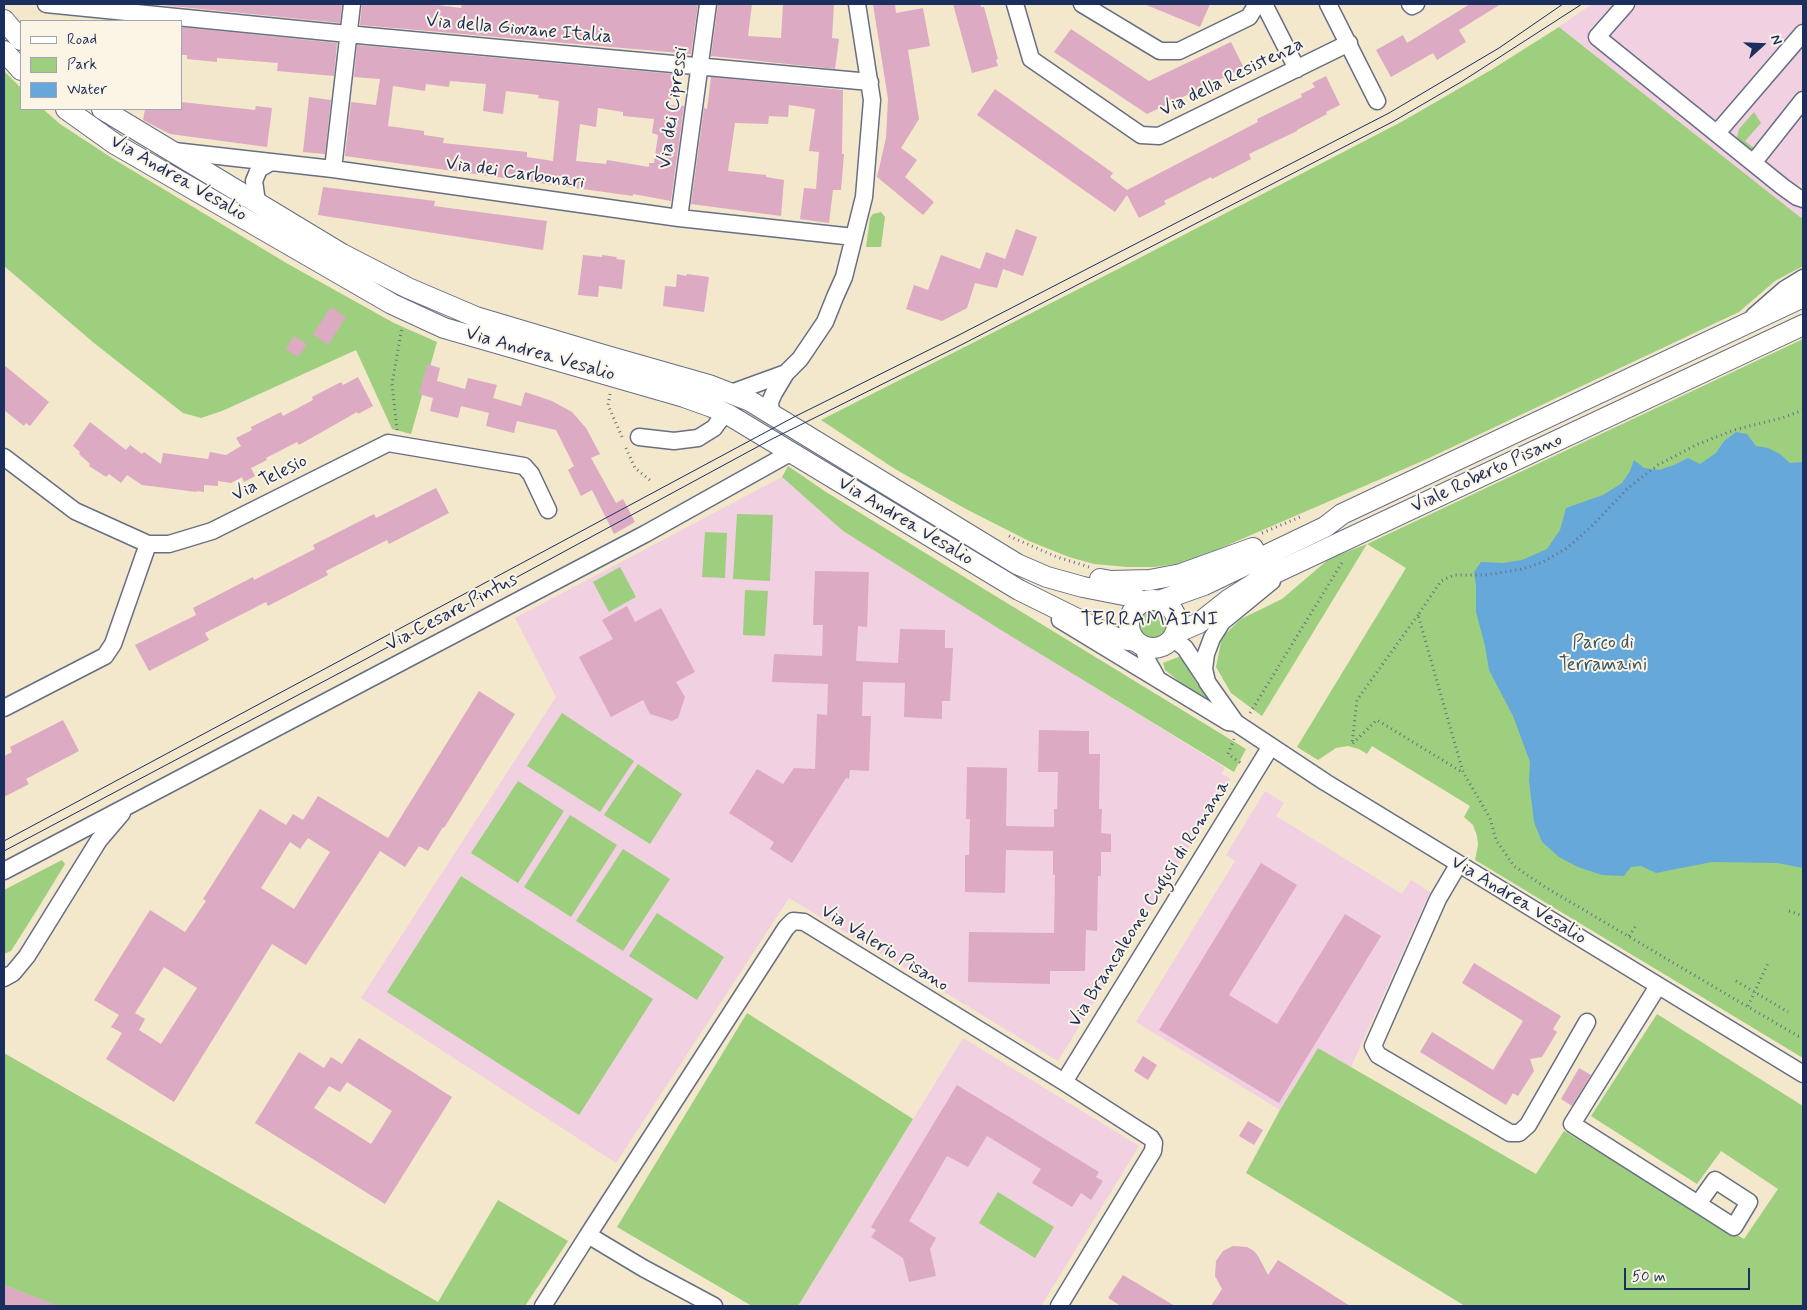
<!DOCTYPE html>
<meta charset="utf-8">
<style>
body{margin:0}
#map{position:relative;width:1807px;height:1310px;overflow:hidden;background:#f3e7cc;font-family:Mynerve,sans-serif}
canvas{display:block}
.frame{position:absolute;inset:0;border:5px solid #1b2f5e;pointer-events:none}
.legend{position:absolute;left:20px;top:20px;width:162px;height:90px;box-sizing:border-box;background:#fcf5e5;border:1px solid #a2a6af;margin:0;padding:6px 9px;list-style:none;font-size:15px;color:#1b2f5e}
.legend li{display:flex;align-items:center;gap:10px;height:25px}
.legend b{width:25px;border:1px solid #a2a6af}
.north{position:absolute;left:1737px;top:20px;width:50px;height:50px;-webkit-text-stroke:4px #fcf5e5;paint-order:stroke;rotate:70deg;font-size:14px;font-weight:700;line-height:20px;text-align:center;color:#1b2f5e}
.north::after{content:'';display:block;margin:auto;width:18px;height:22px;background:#1b2f5e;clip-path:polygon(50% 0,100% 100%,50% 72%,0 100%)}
.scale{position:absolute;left:1624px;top:1268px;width:126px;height:22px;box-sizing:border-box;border:2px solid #1b2f5e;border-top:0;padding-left:6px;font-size:15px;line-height:18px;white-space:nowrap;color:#1b2f5e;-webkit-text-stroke:4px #fcf5e5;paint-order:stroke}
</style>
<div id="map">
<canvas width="1807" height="1310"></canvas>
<div class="frame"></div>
<ul class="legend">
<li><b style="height:6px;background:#fff"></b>Road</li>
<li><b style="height:14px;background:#9ecf7e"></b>Park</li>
<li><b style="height:14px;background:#66a8da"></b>Water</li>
</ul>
<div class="north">N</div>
<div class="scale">50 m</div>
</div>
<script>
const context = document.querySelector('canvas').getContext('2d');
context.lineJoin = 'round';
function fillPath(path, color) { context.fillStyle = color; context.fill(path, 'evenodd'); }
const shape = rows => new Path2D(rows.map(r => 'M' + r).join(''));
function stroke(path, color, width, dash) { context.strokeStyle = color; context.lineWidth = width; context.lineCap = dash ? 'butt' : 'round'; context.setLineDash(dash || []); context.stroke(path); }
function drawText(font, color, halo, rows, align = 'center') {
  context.font = font + ' Mynerve,sans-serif'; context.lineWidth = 4; context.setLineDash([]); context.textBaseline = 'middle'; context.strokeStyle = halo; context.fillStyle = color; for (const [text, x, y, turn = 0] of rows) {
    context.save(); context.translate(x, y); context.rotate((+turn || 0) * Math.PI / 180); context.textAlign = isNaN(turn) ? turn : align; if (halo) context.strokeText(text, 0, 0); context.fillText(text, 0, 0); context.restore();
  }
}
const built = shape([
 [1592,4,1803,4,1803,187,1798,183,1803,192,1803,218,1800,217,1559,27],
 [782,477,843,531,1225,768,1222,774,1231,779,1058,1061,789,898,616,1163,361,998,556,697,515,618],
 [1265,791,1284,803,1276,816,1402,894,1411,880,1430,892,1351,1067,1318,1048,1280,1110,1136,1022,1235,861,1226,855],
 [963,1038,1139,1146,1041,1306,798,1306]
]);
const green = shape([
 [1559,27,1800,217,1803,218,1803,266,1775,281,1739,312,1427,459,1214,551,1181,563,1155,567,1127,567,1094,564,1069,557,1029,541,966,509,895,469,821,420,1122,267,1403,121,1491,70],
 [4,71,21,88,21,109,43,109,60,124,115,160,288,264,394,323,437,342,411,434,392,429,356,350,222,411,201,418,183,413,94,343,4,266],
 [1754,112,1761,123,1745,141,1754,148,1751,152,1739,143,1737,137,1739,129],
 [881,212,885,217,881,247,866,247,870,218,873,214],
 [1803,339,1803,1058,1475,860,1478,845,1477,836,1473,825,1464,817,1470,806,1372,746,1367,754,1359,749,1348,746,1336,748,1318,760,1297,747,1406,568,1367,544,1262,716,1231,693,1216,667,1222,637,1241,619,1282,599,1330,558,1367,544],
 [788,466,826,492,966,578,1246,749,1234,772,1001,630,843,531,782,477],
 [737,514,773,515,770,581,733,579],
 [705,532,727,533,725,578,702,577],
 [620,567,636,597,609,612,593,582],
 [745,590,768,591,765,636,743,635],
 '1130 625a23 23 0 1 1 46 0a23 23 0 1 1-46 0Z',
 [1181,656,1191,674,1217,712,1165,670,1163,663],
 [562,713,634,761,600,812,527,766],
 [638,764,682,794,650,844,604,815],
 [518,781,564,811,518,883,471,853],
 [570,815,617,845,571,917,524,887],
 [623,849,670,879,623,951,576,921],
 [62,860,65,864,37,910,11,951,4,954,4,890],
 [461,876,653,999,579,1115,387,992],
 [657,913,724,957,697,1000,629,956],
 [747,1013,913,1119,798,1306,752,1306,617,1227],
 [1657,1014,1803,1106,1803,1306,1465,1306,1246,1173,1280,1110,1318,1048,1536,1174,1564,1131,1744,1239,1778,1189,1721,1151,1697,1184,1591,1116],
 [4,1053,438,1302,498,1200,568,1241,525,1306,37,1306,39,1299,4,1285],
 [998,1192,1054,1227,1035,1258,979,1223]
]);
const water = shape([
 [1736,432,1747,434,1756,446,1768,448,1780,454,1790,463,1803,462,1803,868,1777,863,1712,862,1656,873,1641,866,1631,867,1624,876,1602,875,1578,867,1559,857,1542,842,1534,822,1529,781,1530,762,1513,716,1489,670,1485,646,1476,612,1476,586,1474,572,1481,562,1503,563,1522,560,1547,549,1560,530,1566,508,1603,495,1622,483,1630,471,1634,460,1644,468,1659,470,1674,465,1688,458,1700,464,1716,453,1724,441]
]);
const building = shape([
 [162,4,342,4,340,23,162,5],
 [362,4,430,4,461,8,462,4,698,4,691,54,360,25],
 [718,4,752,4,748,36,781,38,783,4,834,4,832,38,839,39,835,69,711,56],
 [873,4,895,4,896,13,923,8,930,46,908,50,919,119,901,148,917,160,905,177,934,202,923,215,877,177,886,138,888,99],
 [953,4,980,4,981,7,984,7,998,59,996,60,998,66,972,73],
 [1144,4,1210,4,1200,27],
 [1470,4,1501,4,1459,30,1466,42,1437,60,1433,53,1391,77,1376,50,1403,35,1407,43],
 [181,27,337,43,334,76,277,71,278,63,217,58,217,62,187,59,187,55,181,55],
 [1071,29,1149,81,1231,42,1244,68,1147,114,1054,52],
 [357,45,674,74,670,105,684,106,671,201,633,194,633,196,345,156,351,102,376,105,380,79,354,77],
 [450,81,486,84,483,111,503,114,506,91,539,95,538,98,559,101,553,161,527,157,527,152,443,143,444,138,424,135,424,131,388,126,393,86,425,91,426,84,449,87],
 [598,108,623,112,623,116,654,119,652,133,658,135,654,163,649,163,649,167,607,160,606,164,576,161,580,124,596,127],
 [1326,76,1340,105,1326,112,1327,114,1297,130,1297,131,1249,154,1251,159,1212,179,1211,177,1164,201,1166,204,1139,218,1127,195,1115,212,977,115,995,89,1113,173,1110,177,1127,190,1258,122,1257,119,1302,97,1301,94,1315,87,1312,83],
 [711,77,843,90,842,154,844,154,841,190,833,190,829,223,800,219,804,188,816,189,819,152,809,151,815,109,789,105,788,117,769,116,768,124,735,123,728,171,766,175,766,177,784,180,781,216,691,204,704,108,707,109],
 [309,97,331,100,325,154,303,152],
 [181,102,255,110,256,106,272,108,267,147,170,134,143,120,145,109,181,109],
 [323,187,435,201,434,206,547,221,543,250,318,215],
 [1016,229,1037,237,1023,276,1003,269,997,288,975,283,967,308,942,321,906,309,914,285,928,290,941,255,980,269,986,252,1005,259],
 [583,255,602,257,602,255,617,257,616,259,625,260,622,289,599,286,598,297,578,295],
 [677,274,686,276,687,274,709,277,704,312,663,306,665,286,676,287],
 [331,307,346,317,328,345,313,334],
 [294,336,307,344,298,357,286,349],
 [427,364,440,368,437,381,465,389,468,378,497,385,493,398,521,406,525,392,552,401,572,412,586,428,600,454,591,458,616,503,623,499,635,522,614,534,592,490,581,496,568,470,574,466,556,430,517,421,514,433,486,426,489,413,461,406,458,418,430,411,433,398,419,394],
 [4,365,49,402,30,426,26,423,24,426,4,410],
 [358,377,373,406,358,414,357,412,299,445,297,442,266,458,267,460,251,468,255,476,244,482,242,477,231,483,218,481,218,486,204,485,204,492,197,491,197,492,142,485,127,475,121,483,109,474,106,477,89,466,90,464,79,454,80,452,73,446,90,422,126,450,130,445,142,454,144,452,161,464,163,453,208,459,210,452,226,455,241,446,236,438,252,430,251,427,281,412,283,416,313,400,312,397,341,382,343,385],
 [436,488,449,513,389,544,387,540,326,571,328,575,268,606,266,602,205,633,209,640,149,671,135,645,196,615,193,608,253,577,254,580,307,553,315,549,313,545,374,514,376,518],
 [815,571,869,572,867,627,858,626,856,661,898,663,900,629,945,630,945,648,953,648,950,701,942,701,942,719,904,717,905,683,863,682,862,716,871,716,869,771,850,770,849,779,846,778,792,863,770,849,774,842,729,813,757,769,783,784,794,768,815,769,817,714,827,715,828,684,772,682,774,654,822,656,823,625,813,625],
 [627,606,635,622,661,608,695,672,676,682,685,697,678,718,672,721,650,714,643,700,611,717,579,657,613,639,602,620],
 [479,691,515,714,444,828,443,827,428,851,419,846,405,867,380,851,306,965,272,944,174,1102,106,1059,122,1033,111,1027,119,1015,94,1000,150,910,185,932,206,901,203,899,260,809,286,825,293,814,303,820,318,796,388,838],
 [308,838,330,852,294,909,261,888,290,842,300,849],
 [164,967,197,988,161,1044,139,1030,145,1019,135,1013],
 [63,720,79,751,26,779,29,784,4,797,4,756,12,752,10,747],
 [1039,730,1089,731,1089,754,1100,754,1099,809,1102,809,1101,833,1111,834,1111,852,1101,852,1101,876,1098,876,1097,931,1086,930,1085,971,1050,971,1050,984,968,982,969,932,1054,933,1055,875,1053,875,1053,851,1006,850,1005,893,965,892,965,855,969,855,970,819,966,819,967,767,1007,768,1006,826,1054,827,1054,809,1057,809,1058,772,1038,772],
 [1261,863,1297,885,1229,995,1277,1024,1345,914,1381,936,1279,1103,1159,1030],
 [1474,963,1561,1016,1553,1029,1557,1032,1542,1057,1530,1059,1534,1071,1518,1096,1513,1093,1506,1105,1420,1052,1432,1032,1493,1070,1523,1021,1462,983],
 [359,1038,452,1097,385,1204,255,1123,299,1052,324,1068,331,1057,342,1064],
 [347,1082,392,1111,371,1144,314,1108,329,1086,340,1092],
 [1143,1056,1157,1065,1148,1080,1134,1071],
 [1579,1068,1591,1075,1572,1106,1561,1099],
 [957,1085,1099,1172,1096,1177,1103,1181,1091,1200,1081,1193,1072,1207,1032,1183,1041,1169,987,1136,968,1167,947,1156,909,1221,936,1238,930,1249,936,1276,909,1282,903,1258,871,1237,876,1230,871,1227],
 [1248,1121,1263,1130,1254,1145,1239,1136],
 [1233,1246,1247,1247,1254,1251,1258,1256,1268,1275,1278,1260,1350,1306,1211,1306,1222,1289,1215,1276,1216,1261,1223,1251],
 [1123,1275,1175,1306,1121,1306,1108,1298],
 [4,1285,56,1305,56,1306,4,1306]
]);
const path = shape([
 [610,394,608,405,622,437],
 [1803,410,1785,417,1734,430,1696,445,1658,465,1628,488,1591,527,1567,548,1543,562,1523,569,1485,575,1454,575,1441,581,1418,615,1463,772,1490,818,1496,840,1514,866,1545,887,1738,1001,1798,1036,1803,1036],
 [397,430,392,384,402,327],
 [626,448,635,468,651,481],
 [1262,533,1300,517],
 [1009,536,1057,557,1089,567],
 [1418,615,1357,700,1352,744,1377,720,1462,772],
 [1250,713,1343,561],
 [1234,739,1228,754,1242,764],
 [1789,911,1803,916],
 [1629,936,1637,924],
 [1736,981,1788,1012],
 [1748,1006,1769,961]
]);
const minor = shape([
 [46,4,368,36,870,82],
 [1015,4,1031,59,1141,135,1159,136,1349,43],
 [1082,4,1160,51,1179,51,1249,17,1257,4],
 [1264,4,1297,69],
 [1328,4,1377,101],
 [1410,4,1412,6,1416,4],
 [1626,4,1597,37,1783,187,1797,197,1803,199],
 [1717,133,1803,33],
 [174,151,333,169,679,218,854,237],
 [1753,163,1803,100],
 [333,169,352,4],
 [257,202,254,181,259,169,271,162],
 [679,218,708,4],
 [1754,316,1785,289,1803,278],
 [731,393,786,373],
 [771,414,770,402,774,393,786,373,800,359,825,322,835,297,844,277,864,197,872,100,857,4],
 [639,437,674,441,698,438,714,428,725,413],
 [4,457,75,511,148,544,169,544,212,531,388,443,524,466,531,474,548,510],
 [1272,581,1222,622,1212,638,1206,654,1204,669,1207,682,1236,723,1325,782,1803,1074],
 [1060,620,1228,722,1236,723],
 [1173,638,1185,648,1205,678],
 [1143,646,1148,662,1157,678],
 [4,708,105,656,113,644,148,544],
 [1458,865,1438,899,1373,1046,1378,1055,1510,1133,1519,1133,1528,1125,1587,1022],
 [4,871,645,534,790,453],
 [4,978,13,973,27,956,99,840,122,813],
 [1658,986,1572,1124,1698,1204,1734,1227,1749,1202,1715,1180,1698,1204],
 [1064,1082,1271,746],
 [543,1306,588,1235],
 [714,1306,643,1268,588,1235,786,928,793,921,804,922,1064,1082,1151,1138,1154,1143,1153,1151,1059,1306]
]);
const major = shape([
 [4,20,21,40],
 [4,51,21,70],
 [66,109,115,144,392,304,444,328,684,397,712,407,729,415,1019,590,1116,638,1136,641],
 [102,109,342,254,408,288,476,317,607,356,709,385,750,401,1017,564,1047,577,1083,587,1129,596,1144,602],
 [1100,579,1111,581,1150,580,1181,574,1253,548],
 '1129 624a24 24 0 1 1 48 0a24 24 0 1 1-48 0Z',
 [1159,601,1204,585,1325,527,1342,514,1803,297],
 [1176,633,1199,623,1228,600,1258,581,1803,325]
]);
const tram = shape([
 [4,841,794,417,959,335,1389,113,1499,48,1563,4],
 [4,851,364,660,770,440,963,344,1394,121,1461,82,1582,4]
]);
const streetNames = [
 ["Via della Giovane Italia",519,30,5],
 ["Via della Resistenza",1232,78,-26],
 ["Via dei Cipressi",674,108,-82],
 ["Via dei Carbonari",515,174,8],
 ["Via Andrea Vesalio",178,179,30],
 ["Via Andrea Vesalio",540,355,16],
 ["Viale Roberto Pisano",1487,474,-25],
 ["Via Telesio",270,479,-27],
 ["Via Andrea Vesalio",905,522,31],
 ["Via Cesare Pintus",452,613,-28],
 ["Via Andrea Vesalio",1518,901,31],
 ["Via Brancaleone Cugusi di Romana",1150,904,-58],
 ["Via Valerio Pisano",884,949,32]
];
const parkNames = [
 ["Parco di",1603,644],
 ["Terramaini",1603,666]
];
const quarterNames = [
 ["TERRAMÀINI",1150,621]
];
fillPath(built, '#f1d0e2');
fillPath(green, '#9ecf7e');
fillPath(water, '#66a8da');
fillPath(building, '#ddaac4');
stroke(minor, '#676f84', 19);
stroke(major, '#676f84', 22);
stroke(path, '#676f84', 3, [1, 4]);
stroke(minor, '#fff', 16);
stroke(major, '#fff', 20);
stroke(tram, '#1b2f5e', 1);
drawText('19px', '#1b2f5e', '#fcf5e5', streetNames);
drawText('19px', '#3c5766', '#fcf5e5', parkNames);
context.letterSpacing = '1px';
drawText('21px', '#1b2f5e', '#fcf5e5', quarterNames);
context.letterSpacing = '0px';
</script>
